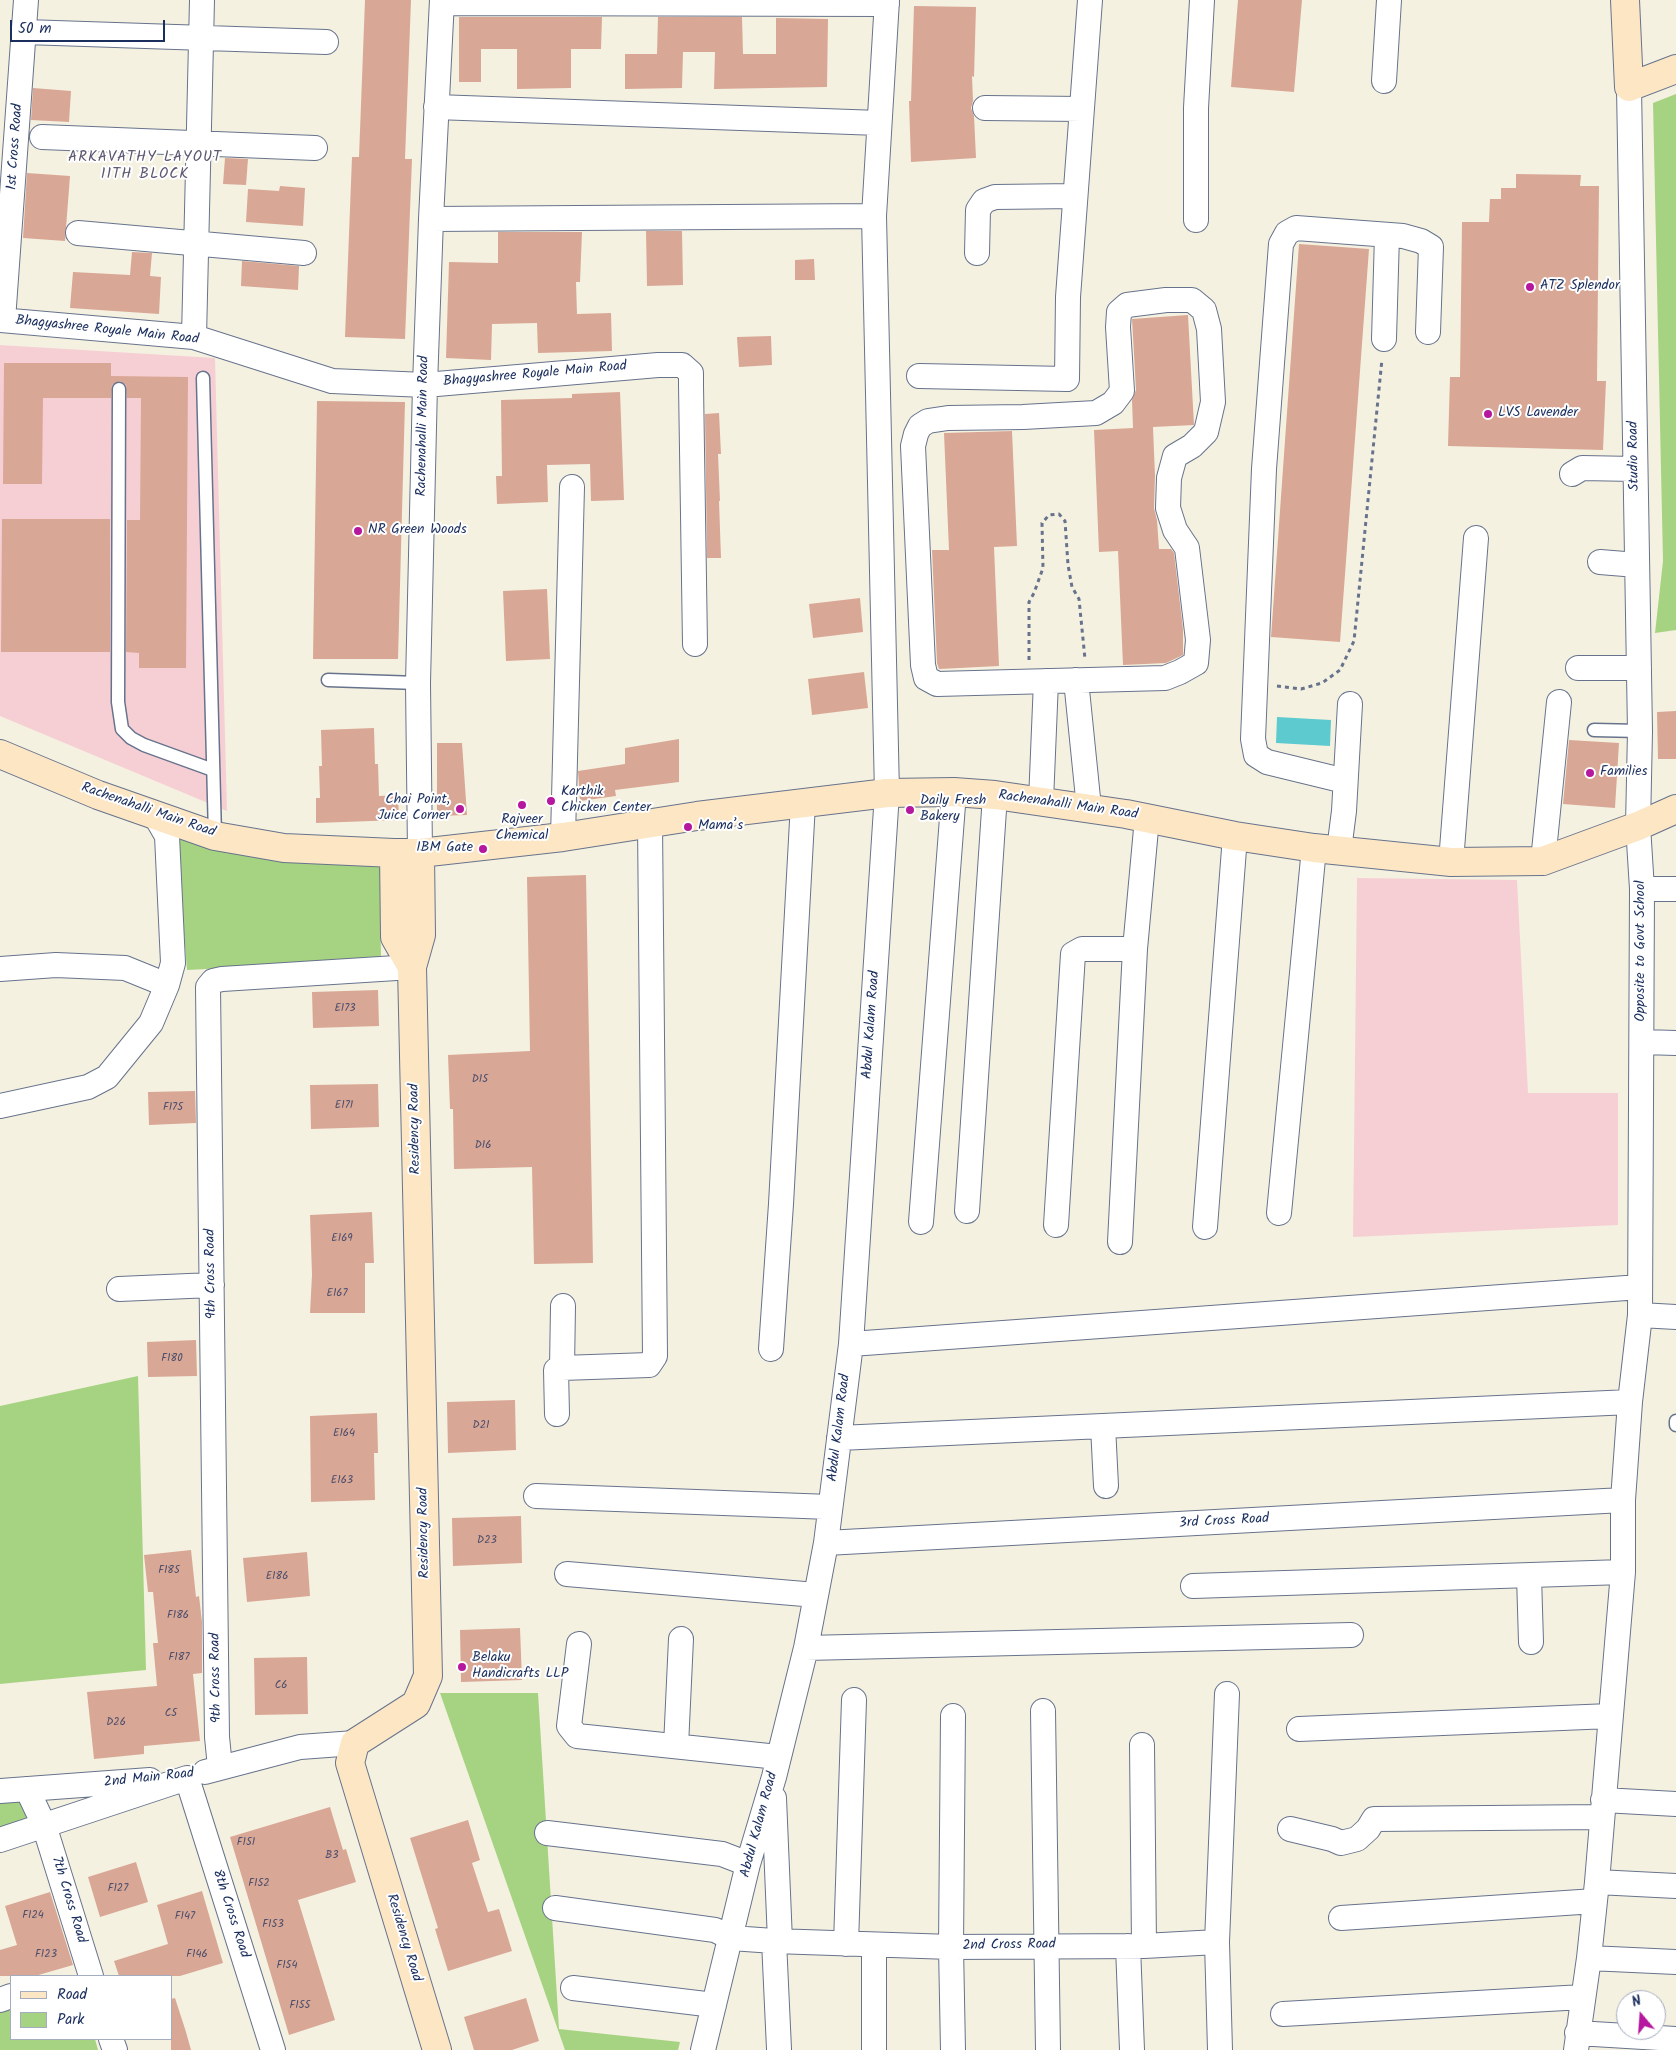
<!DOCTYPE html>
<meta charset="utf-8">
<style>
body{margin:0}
#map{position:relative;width:1676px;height:2050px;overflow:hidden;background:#f5f1e1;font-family:Kalam,sans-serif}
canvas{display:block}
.legend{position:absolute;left:10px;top:1975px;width:162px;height:65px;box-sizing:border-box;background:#fff;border:1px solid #a4acbf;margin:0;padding:6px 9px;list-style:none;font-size:15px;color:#1b2f5e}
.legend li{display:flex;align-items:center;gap:10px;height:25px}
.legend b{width:25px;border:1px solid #a4acbf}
.north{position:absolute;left:1616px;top:1990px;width:50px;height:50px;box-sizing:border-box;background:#fff;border:1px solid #a4acbf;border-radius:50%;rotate:342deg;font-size:14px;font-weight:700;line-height:20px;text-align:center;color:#1b2f5e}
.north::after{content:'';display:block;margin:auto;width:18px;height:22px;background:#b5179e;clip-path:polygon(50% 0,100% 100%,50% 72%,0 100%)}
.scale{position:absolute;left:10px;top:20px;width:155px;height:22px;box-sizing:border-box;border:2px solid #1b2f5e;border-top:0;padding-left:6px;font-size:15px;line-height:18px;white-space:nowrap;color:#1b2f5e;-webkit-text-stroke:4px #fff;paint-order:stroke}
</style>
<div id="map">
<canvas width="1676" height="2050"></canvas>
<ul class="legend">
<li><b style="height:6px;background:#fce6c4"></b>Road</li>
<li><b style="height:14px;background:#a6d381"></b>Park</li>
</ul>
<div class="north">N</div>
<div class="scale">50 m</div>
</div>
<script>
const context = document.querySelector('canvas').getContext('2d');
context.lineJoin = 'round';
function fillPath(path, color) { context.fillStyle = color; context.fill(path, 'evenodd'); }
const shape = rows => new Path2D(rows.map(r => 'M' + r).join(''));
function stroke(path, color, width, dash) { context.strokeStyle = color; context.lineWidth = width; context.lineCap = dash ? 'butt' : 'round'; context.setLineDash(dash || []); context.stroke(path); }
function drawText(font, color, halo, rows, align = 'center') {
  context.font = font + ' Kalam,sans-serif'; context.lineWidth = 4; context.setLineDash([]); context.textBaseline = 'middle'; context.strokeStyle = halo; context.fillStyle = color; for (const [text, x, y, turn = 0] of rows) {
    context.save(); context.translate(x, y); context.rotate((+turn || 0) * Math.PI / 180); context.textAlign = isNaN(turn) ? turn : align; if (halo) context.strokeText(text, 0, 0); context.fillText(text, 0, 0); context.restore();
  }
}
const built = shape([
 [0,345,215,358,227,811,0,716],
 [1357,878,1517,880,1528,1093,1618,1093,1618,1225,1353,1237]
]);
const green = shape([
 [1676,94,1676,630,1655,633,1663,561,1653,103],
 [176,837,380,862,381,960,187,970],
 [138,1376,146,1670,0,1684,0,1406],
 [440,1693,538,1693,559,2029,680,2042,678,2050,565,2050],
 [25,1799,30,1821,0,1830,0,1801],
 [11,2008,11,2039,95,2039,98,2050,0,2050,0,2011]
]);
const water = shape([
 [1277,717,1331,720,1330,746,1276,743]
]);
const building = shape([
 [365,0,411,0,405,159,412,159,405,339,345,337,352,157,359,157],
 [1238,0,1302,0,1294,92,1231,87],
 [914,6,976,7,974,77,972,76,973,101,971,108,974,116,976,158,911,162,909,101,911,101],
 [459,17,602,17,601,49,571,49,571,88,517,89,517,49,481,49,481,82,459,82],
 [658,17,742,17,743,54,776,54,776,18,828,19,827,87,714,89,715,52,683,52,682,88,625,89,625,54,657,54],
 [33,88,71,91,69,122,31,120],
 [225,158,248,159,246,185,223,184],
 [27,173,70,176,65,241,23,238],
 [1516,174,1581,175,1580,186,1599,186,1597,381,1606,381,1603,450,1448,446,1450,377,1460,377,1462,222,1489,222,1490,199,1501,199,1501,188,1516,188],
 [280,186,305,188,303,226,246,222,248,189,279,191],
 [646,231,682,231,683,285,647,286],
 [498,232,582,232,580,282,576,282,577,314,611,313,612,351,538,353,537,323,492,324,491,360,446,358,449,262,498,263],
 [1299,244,1369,249,1340,642,1271,637],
 [132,252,152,253,150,276,161,277,159,314,70,308,73,272,130,275],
 [814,259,815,280,795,280,795,260],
 [242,261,299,266,298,290,241,286],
 [1188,315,1194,425,1153,427,1155,476,1154,508,1157,520,1159,549,1171,549,1174,553,1183,629,1183,655,1166,663,1123,665,1118,551,1099,552,1094,430,1133,428,1132,400,1136,390,1132,319],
 [771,336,772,365,739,367,737,337],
 [4,363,111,363,111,376,188,377,186,668,139,668,139,653,126,652,127,520,140,520,141,398,127,398,126,385,120,381,112,385,111,398,43,398,42,484,3,484],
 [620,392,624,500,591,501,590,464,547,465,548,502,497,504,496,476,502,476,501,400,572,398,572,394],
 [317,401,405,402,398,659,313,659],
 [719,413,721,454,718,454,720,501,719,501,721,558,707,558,705,414],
 [1012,431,1017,546,994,547,999,666,939,669,937,663,932,550,949,550,944,433],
 [2,519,110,519,110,652,1,652],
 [547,589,550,659,506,661,503,591],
 [860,598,863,632,813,638,809,604],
 [864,672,868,708,812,715,808,679],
 [1676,711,1676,759,1658,759,1657,712],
 [374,728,375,764,378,764,379,796,398,795,399,820,316,823,316,798,320,798,319,766,322,766,321,730],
 [679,739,679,782,615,790,616,796,580,801,578,771,625,764,625,748],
 [1569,740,1619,743,1615,808,1563,804],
 [437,743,462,743,467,815,437,816],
 [586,875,593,1263,534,1264,532,1167,454,1169,453,1109,450,1109,448,1055,530,1051,527,877],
 [378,990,379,1026,313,1028,312,992],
 [378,1084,379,1127,311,1129,310,1085],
 [195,1091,196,1123,149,1125,148,1092],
 [372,1212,374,1263,365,1263,365,1313,310,1313,312,1275,310,1215],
 [196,1340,197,1376,148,1377,147,1342],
 [515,1400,516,1450,448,1453,447,1402],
 [377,1413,378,1453,374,1453,375,1500,311,1502,310,1416],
 [521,1516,522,1563,453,1566,452,1518],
 [191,1550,196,1597,199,1596,202,1622,202,1673,193,1674,200,1741,144,1746,144,1754,94,1759,87,1692,157,1686,153,1643,158,1643,153,1592,148,1592,144,1555],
 [307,1552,310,1596,247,1602,243,1558],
 [520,1628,522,1680,461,1682,460,1630],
 [307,1657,308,1714,255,1715,254,1658],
 [330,1807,343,1850,346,1849,356,1882,298,1900,335,2020,289,2035,230,1837],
 [468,1820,480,1860,472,1863,488,1912,499,1909,512,1951,448,1971,435,1929,438,1928,410,1838],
 [136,1862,148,1902,100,1917,88,1877],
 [202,1891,223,1963,180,1976,119,1976,114,1961,168,1944,157,1905],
 [50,1892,73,1965,35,1976,0,1976,0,1950,17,1945,5,1906],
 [175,1998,186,2032,191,2050,171,2050,171,1999],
 [526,1998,539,2041,512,2050,474,2050,464,2017]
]);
const path = shape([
 [1029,660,1029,602,1034,593,1043,568,1042,523,1049,515,1059,514,1065,521,1068,565,1072,587,1079,599,1085,659],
 [1277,686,1301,689,1322,683,1340,670,1354,641,1382,359]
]);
const lane = shape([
 [203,378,215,836],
 [119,389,118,702,122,729,131,738,144,745,213,770],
 [328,680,418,683],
 [1594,730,1640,731],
 [1676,1421,1676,1425]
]);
const street = shape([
 [442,3,887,4],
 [25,32,326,42],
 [1384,81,1389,0],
 [436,107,879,123],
 [985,108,1082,109],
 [42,137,315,148],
 [431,219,874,216],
 [1196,220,1196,108,1202,0],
 [78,233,304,253],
 [977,253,978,210,984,201,995,197,1075,196],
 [1166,300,1192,300,1204,310,1209,329,1213,402,1206,432,1192,446,1175,456,1169,478,1168,508,1175,530,1187,548,1198,640,1196,663,1180,672,1165,678,937,684,926,678,923,665,913,446,916,434,920,426,928,421,948,418,1023,417,1096,413,1113,403,1122,391,1118,327,1119,312,1127,305,1166,300],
 [0,320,194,337,332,381,425,385,658,365,682,365,691,373,691,385,695,644],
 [3,320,26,0],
 [194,337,202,0],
 [1384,339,1387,235],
 [919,376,1067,379,1068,297,1090,0],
 [1572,474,1582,468,1635,469],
 [1600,562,1637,565],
 [1578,668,1639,668],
 [1076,680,1089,808],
 [1345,781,1267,762,1256,755,1253,739,1264,469,1281,244,1287,233,1296,228,1403,236,1421,241,1431,247,1428,332],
 [1041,801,1046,681],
 [563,837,572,487],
 [1339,850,1344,811,1350,704],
 [420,853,418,683,425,385,431,219,442,0],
 [1543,861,1559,702],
 [1451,862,1476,538],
 [1642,889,1676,889],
 [0,969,56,965,125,968,167,985],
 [1643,1042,1676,1043],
 [0,1106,88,1087,107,1077,151,1023,167,985,173,963,167,836,156,817],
 [967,1211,995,795],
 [1279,1213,1314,848],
 [921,1222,954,792],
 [1056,1225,1073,954,1082,949,1135,949],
 [1205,1227,1235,836],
 [1120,1242,1135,949,1147,818],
 [119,1289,212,1285],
 [1640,1315,1676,1317],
 [851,1344,1640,1287],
 [771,1349,781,1204,803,803],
 [562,1368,563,1306],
 [557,1414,556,1370,562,1368,649,1365,655,1356,650,823],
 [1103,1426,1106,1486],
 [839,1438,1630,1402],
 [536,1496,830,1507],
 [826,1543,1623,1500],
 [567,1574,816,1595],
 [1529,1576,1531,1642],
 [1193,1586,1623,1572],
 [579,1644,569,1726,577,1736,778,1757],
 [806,1648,1351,1635],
 [1043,1711,1048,2050],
 [1299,1729,1610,1716],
 [1142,1745,1144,1946],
 [676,1746,681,1639],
 [220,1767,217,1737,208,987,213,981,222,979,412,967],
 [205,1772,300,1747,355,1743],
 [27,1789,44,1825,91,1976],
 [0,1791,150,1780],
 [774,1798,780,1941],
 [1603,1800,1676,1804],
 [1290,1829,1332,1839,1341,1843,1357,1839,1368,1829,1374,1819,1602,1817],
 [547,1833,722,1854,748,1864],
 [0,1840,187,1778,273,2050],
 [1597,1882,1676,1886],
 [555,1908,715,1930,731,1938,774,1941,951,1947,1144,1946,1217,1942],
 [1341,1918,1595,1901],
 [774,1941,779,2049],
 [846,1944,854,1700],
 [874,1946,874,2050],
 [1128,1946,1132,2050],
 [1589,1958,1676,1962],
 [573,1988,714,2005],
 [0,2000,11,1996],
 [1283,2014,1583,1997],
 [1577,2033,1676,2039],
 [111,2039,115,2050],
 [703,2050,748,1864,774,1777,806,1648,826,1543,851,1344,887,793,874,216,887,0],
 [953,2050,951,1947,953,1716],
 [1220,2050,1217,1942,1227,1694],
 [1576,2050,1589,1958,1597,1882,1623,1572,1623,1500,1630,1402,1640,1315,1642,889,1638,826,1640,731,1629,87]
]);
const secondary = shape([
 [1625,0,1629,87,1676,69],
 [0,754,98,795,215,836,284,848,394,853,420,853,563,837,697,816,887,793,954,792,995,795,1126,814,1235,836,1314,848,1451,862,1543,861,1638,826,1676,809],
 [394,853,395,937,412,967],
 [420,853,421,935,412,967,428,1676,416,1704,355,1743,350,1763,437,2050]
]);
const markers = [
 [1530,287,5,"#b5179e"],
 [1488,414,5,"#b5179e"],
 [358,531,5,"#b5179e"],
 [1590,773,5,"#b5179e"],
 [551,801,5,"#b5179e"],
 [522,805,5,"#b5179e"],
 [460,809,5,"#b5179e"],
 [910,810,5,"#b5179e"],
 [688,827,5,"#b5179e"],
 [483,849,5,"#b5179e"],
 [462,1667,5,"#b5179e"]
];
const numberNames = [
 ["E173",345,1009],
 ["D15",480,1080],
 ["E171",344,1106],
 ["F175",173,1108],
 ["D16",483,1146],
 ["E169",342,1239],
 ["E167",337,1294],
 ["F180",172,1359],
 ["D21",481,1426],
 ["E164",344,1434],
 ["E163",342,1481],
 ["D23",487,1541],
 ["F185",169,1571],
 ["E186",277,1577],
 ["F186",178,1616],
 ["F187",179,1658],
 ["C6",281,1686],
 ["C5",171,1714],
 ["D26",116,1723],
 ["F151",246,1843],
 ["B3",332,1856],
 ["F152",259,1884],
 ["F127",118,1889],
 ["F124",33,1916],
 ["F147",185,1917],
 ["F153",273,1925],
 ["F123",46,1955],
 ["F146",197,1955],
 ["F154",287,1966],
 ["F155",300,2006]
];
const streetNames = [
 ["1st Cross Road",16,147,-86],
 ["Bhagyashree Royale Main Road",107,331,6],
 ["Bhagyashree Royale Main Road",535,375,-5],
 ["Rachenahalli Main Road",424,426,-89],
 ["Studio Road",1635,456,-91],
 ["Rachenahalli Main Road",1068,806,8],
 ["Rachenahalli Main Road",148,811,19],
 ["Opposite to Govt School",1642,951,-90],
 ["Abdul Kalam Road",872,1025,-86],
 ["Residency Road",416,1129,-91],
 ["9th Cross Road",212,1274,-91],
 ["Abdul Kalam Road",840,1428,-83],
 ["3rd Cross Road",1224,1522,-3],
 ["Residency Road",425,1533,-91],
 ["9th Cross Road",217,1678,-91],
 ["2nd Main Road",149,1779,-6],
 ["Abdul Kalam Road",760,1825,-75],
 ["7th Cross Road",68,1900,73],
 ["8th Cross Road",230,1914,72],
 ["Residency Road",403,1938,73],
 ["2nd Cross Road",1009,1946,-1]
];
const poiNames = [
 ["ATZ Splendor",1540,287],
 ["LVS Lavender",1498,414],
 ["NR Green Woods",368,531],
 ["Families",1600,773],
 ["Karthik",561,793],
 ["Chicken Center",561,809],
 ["Chai Point,",450,801,"right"],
 ["Juice Corner",450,817,"right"],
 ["Daily Fresh",920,802],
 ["Bakery",920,818],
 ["Rajveer",522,821,"center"],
 ["Chemical",522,837,"center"],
 ["Mama’s",698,827],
 ["IBM Gate",473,849,"right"],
 ["Belaku",472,1659],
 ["Handicrafts LLP",472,1675]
];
const neighbourhoodNames = [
 ["ARKAVATHY LAYOUT",145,158],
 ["11TH BLOCK",145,175]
];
fillPath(built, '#f6cfd5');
fillPath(green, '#a6d381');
fillPath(water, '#5dcad0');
fillPath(building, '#d9a795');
stroke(lane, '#67738c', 15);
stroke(street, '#67738c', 26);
stroke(secondary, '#67738c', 30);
stroke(path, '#67738c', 3, [4, 4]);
stroke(lane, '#fff', 12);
stroke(street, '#fff', 24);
stroke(secondary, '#fce6c4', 28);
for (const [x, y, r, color] of markers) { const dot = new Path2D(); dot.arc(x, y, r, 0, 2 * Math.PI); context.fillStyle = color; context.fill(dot); stroke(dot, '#fff', 2); }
drawText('11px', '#4a4d6c', null, numberNames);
drawText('14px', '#1b2f5e', '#fff', streetNames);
drawText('14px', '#1b2f5e', '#fff', poiNames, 'left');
context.letterSpacing = '1px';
drawText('15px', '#5e5971', '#fff', neighbourhoodNames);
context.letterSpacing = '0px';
</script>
